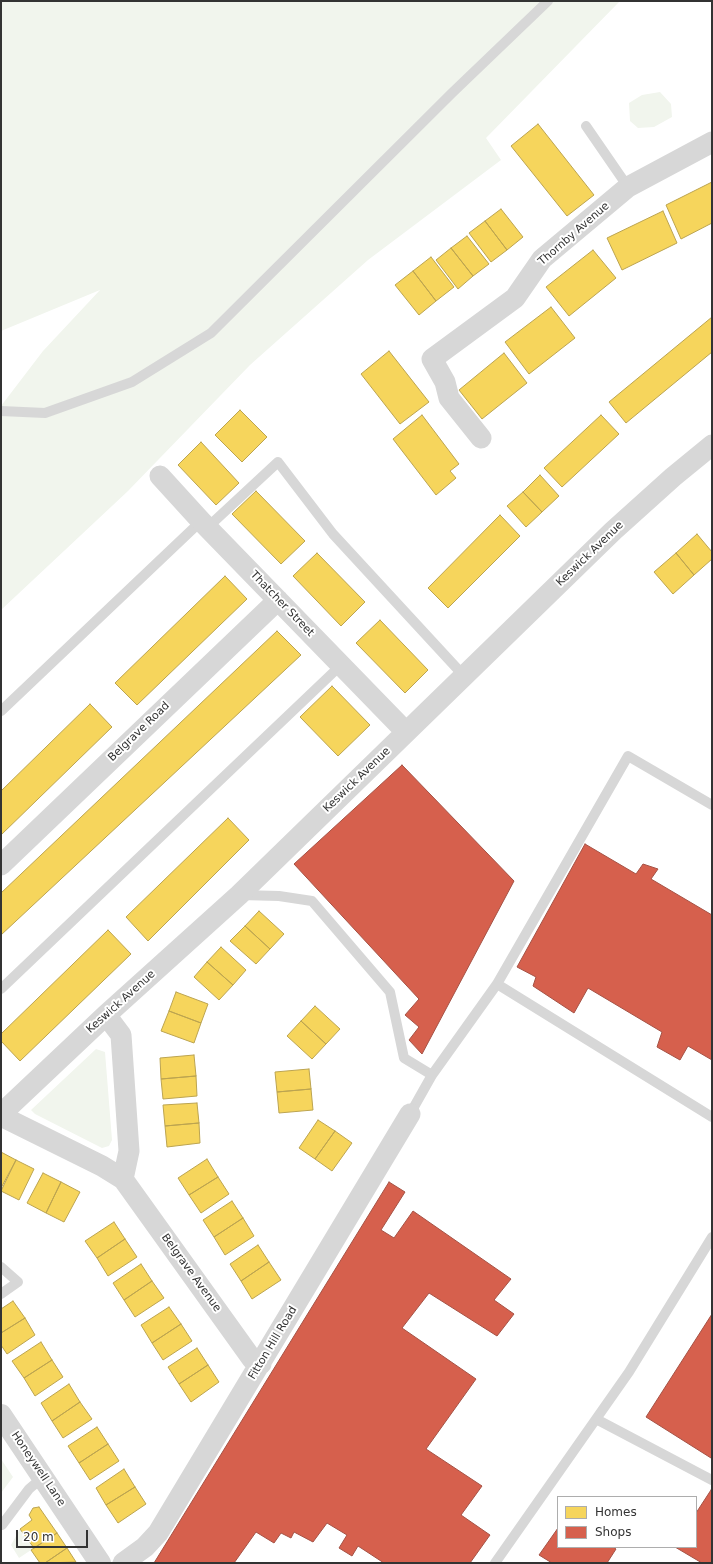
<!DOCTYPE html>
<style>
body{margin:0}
#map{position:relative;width:713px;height:1564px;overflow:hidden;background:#fff;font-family:"DejaVu Sans",sans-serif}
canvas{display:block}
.frame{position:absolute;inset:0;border:2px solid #333;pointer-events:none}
.legend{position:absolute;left:557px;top:1496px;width:140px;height:52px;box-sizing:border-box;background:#fff;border:1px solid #adadad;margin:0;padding:5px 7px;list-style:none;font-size:12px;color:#333}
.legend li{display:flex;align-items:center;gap:8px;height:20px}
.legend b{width:20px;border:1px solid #adadad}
.scale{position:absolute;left:16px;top:1530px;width:72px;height:18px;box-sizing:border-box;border:2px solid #333;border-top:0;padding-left:5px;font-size:12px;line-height:14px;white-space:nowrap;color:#333;-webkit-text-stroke:3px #fff;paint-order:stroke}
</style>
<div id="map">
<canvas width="713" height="1564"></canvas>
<div class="frame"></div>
<ul class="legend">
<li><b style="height:11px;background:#f6d55c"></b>Homes</li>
<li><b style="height:11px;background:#d6604d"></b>Shops</li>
</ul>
<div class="scale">20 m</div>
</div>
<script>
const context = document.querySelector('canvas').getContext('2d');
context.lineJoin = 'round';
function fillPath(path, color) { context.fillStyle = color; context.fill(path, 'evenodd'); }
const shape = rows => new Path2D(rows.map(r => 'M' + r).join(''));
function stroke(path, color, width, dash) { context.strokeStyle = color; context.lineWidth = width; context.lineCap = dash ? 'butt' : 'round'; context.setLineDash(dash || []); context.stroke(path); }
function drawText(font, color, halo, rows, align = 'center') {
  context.font = font + ' "DejaVu Sans",sans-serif'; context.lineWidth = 4; context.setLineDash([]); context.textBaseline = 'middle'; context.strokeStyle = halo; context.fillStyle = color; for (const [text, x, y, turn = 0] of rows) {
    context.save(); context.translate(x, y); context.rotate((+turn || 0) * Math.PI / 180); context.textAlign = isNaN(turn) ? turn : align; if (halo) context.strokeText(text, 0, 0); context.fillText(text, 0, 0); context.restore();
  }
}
const green = shape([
 [1,1,620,1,486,138,501,160,368,260,250,365,128,491,1,610,1,406,43,351,100,290,1,331],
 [660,92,671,104,672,117,654,127,638,128,630,121,629,103,642,95],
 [96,1049,105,1052,112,1140,109,1146,102,1148,35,1114,31,1110],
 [1,1459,13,1477,1,1493],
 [20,1529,34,1548,19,1558,11,1545]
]);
const homes = shape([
 [538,124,594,195,567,216,511,146,538,124],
 [712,182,712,223,681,239,666,205,712,182],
 [501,209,523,237,507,250,485,221,501,209],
 [663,211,677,243,622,270,607,238,663,211],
 [485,221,507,250,491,262,469,233,485,221],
 [467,236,489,264,473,276,451,248,467,236],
 [451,248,473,276,458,289,436,260,451,248],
 [593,250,616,278,569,316,546,287,593,250],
 [431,257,454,287,436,301,413,271,431,257],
 [413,271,436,301,419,315,395,285,413,271],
 [551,307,575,338,529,374,505,342,551,307],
 [712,317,712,352,626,423,609,402,712,317],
 [389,351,429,402,400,424,361,374,389,351],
 [504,353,527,383,482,419,459,390,504,353],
 [240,410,267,437,242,462,215,435,240,410],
 [422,415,459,464,450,471,456,478,436,495,393,439,422,415],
 [601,415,619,434,562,487,544,468,601,415],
 [201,442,239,483,216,505,178,465,201,442],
 [540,475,559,496,542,512,523,492,540,475],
 [256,491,305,541,281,564,232,514,256,491],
 [523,492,542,512,526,527,507,506,523,492],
 [500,515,520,536,448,608,428,588,500,515],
 [697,534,712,552,712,559,694,575,676,553,697,534],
 [317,553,365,602,341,626,293,576,317,553],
 [676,553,694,575,673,594,654,572,676,553],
 [225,576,247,599,137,705,115,683,225,576],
 [380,620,428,670,405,693,356,643,380,620],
 [277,631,301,655,1,935,1,893,277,631],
 [332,686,370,725,338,756,300,717,332,686],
 [90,704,112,727,1,835,1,791,90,704],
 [228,818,249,840,148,941,126,917,228,818],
 [259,911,284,934,270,949,245,926,259,911],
 [245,926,270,949,256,964,230,941,245,926],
 [108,930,131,954,20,1061,1,1041,1,1034,108,930],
 [221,947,246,970,233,985,207,962,221,947],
 [207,962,233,985,219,1000,194,977,207,962],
 [176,992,208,1004,201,1023,169,1011,176,992],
 [315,1006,340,1029,326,1044,301,1021,315,1006],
 [169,1011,201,1023,194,1043,161,1031,169,1011],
 [301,1021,326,1044,312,1059,287,1036,301,1021],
 [194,1055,196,1076,161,1079,160,1058,194,1055],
 [309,1069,311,1089,277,1092,275,1072,309,1069],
 [196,1076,197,1096,163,1099,161,1079,196,1076],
 [311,1089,313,1110,279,1113,277,1092,311,1089],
 [197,1103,199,1123,165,1126,163,1105,197,1103],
 [318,1120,335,1131,315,1159,299,1148,318,1120],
 [199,1123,200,1143,167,1147,165,1126,199,1123],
 [335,1131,352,1143,332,1171,315,1159,335,1131],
 [1,1152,16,1160,1,1188,1,1152],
 [207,1159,218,1177,189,1195,178,1178,207,1159],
 [16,1160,34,1169,19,1200,1,1191,16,1160],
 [43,1173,61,1182,46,1213,27,1203,43,1173],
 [218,1177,229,1194,201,1213,189,1195,218,1177],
 [61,1182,80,1192,64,1222,46,1213,61,1182],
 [232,1201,243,1218,214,1237,203,1220,232,1201],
 [243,1218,254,1236,225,1255,214,1237,243,1218],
 [114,1222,125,1239,97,1258,85,1241,114,1222],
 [125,1239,137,1257,108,1276,97,1258,125,1239],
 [258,1245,269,1262,241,1281,230,1264,258,1245],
 [269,1262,281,1280,252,1299,241,1281,269,1262],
 [141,1264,152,1281,124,1300,113,1283,141,1264],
 [152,1281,164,1298,135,1317,124,1300,152,1281],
 [13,1301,25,1318,1,1333,1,1309,13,1301],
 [169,1307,181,1324,152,1343,141,1325,169,1307],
 [25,1318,35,1335,7,1354,1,1345,1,1333,25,1318],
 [181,1324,192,1341,163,1360,152,1343,181,1324],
 [41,1342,52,1360,24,1378,12,1361,41,1342],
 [197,1348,208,1365,179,1384,168,1367,197,1348],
 [52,1360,63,1377,35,1396,24,1378,52,1360],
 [208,1365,219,1382,191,1402,179,1384,208,1365],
 [69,1384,80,1402,52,1421,41,1403,69,1384],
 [80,1402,92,1419,63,1438,52,1421,80,1402],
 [97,1427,108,1444,79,1463,68,1446,97,1427],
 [108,1444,119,1461,90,1480,79,1463,108,1444],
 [124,1469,135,1487,106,1505,96,1488,124,1469],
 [135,1487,146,1504,118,1523,106,1505,135,1487],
 [39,1507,57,1533,34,1548,20,1529,32,1520,29,1515,33,1508,39,1507],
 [57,1533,67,1548,45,1563,40,1563,31,1550,57,1533],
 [67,1548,76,1562,45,1563,67,1548]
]);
const shops = shape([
 [402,765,514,881,422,1054,409,1040,419,1027,405,1015,419,999,294,864,402,765],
 [585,844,636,874,643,864,658,869,651,879,712,915,712,1060,688,1046,680,1060,657,1047,662,1032,588,988,574,1013,533,986,536,977,517,967,585,844],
 [389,1182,405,1192,381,1230,394,1238,413,1211,511,1279,494,1300,514,1314,497,1336,429,1293,402,1328,476,1379,426,1449,482,1486,461,1515,490,1535,470,1563,384,1563,358,1546,352,1556,339,1548,347,1535,327,1523,313,1542,294,1532,291,1538,281,1533,274,1543,256,1532,234,1563,154,1563,389,1182],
 [712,1314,712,1456,711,1458,646,1417,712,1314],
 [711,1490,712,1491,712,1563,702,1563,675,1547,696,1547,696,1513,711,1490],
 [558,1528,558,1547,613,1547,616,1549,607,1563,552,1563,539,1555,558,1528]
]);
const service = shape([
 [586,126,628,187],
 [1,411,45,413,132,382,211,333,452,93,548,1],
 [208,527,278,462,333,534,464,676],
 [1,711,201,521],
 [240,895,279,896,312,901,390,992,404,1058,432,1075],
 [497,984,712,1117],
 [1,989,341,665],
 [410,1114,432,1075,497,984,628,756,712,805],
 [1,1267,18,1282,1,1294],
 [596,1419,712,1480],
 [2,1525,29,1489,43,1477],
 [495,1563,629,1372,712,1237]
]);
const minor = shape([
 [481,438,449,398,445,382,432,359,515,298,542,259,628,187,712,142],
 [160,476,201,521,406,732],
 [1,865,278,600],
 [106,1015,121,1035,129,1151,123,1179],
 [1,1114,106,1015,239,895,613,531,673,477,712,445],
 [1,1116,102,1166,123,1179,252,1359,261,1364],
 [123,1563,145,1547,158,1533,410,1114]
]);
const tertiary = shape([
 [1,1415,100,1563]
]);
const streetNames = [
 ["Thornby Avenue",574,234,-41],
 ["Keswick Avenue",590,554,-44],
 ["Thatcher Street",282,604,46],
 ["Belgrave Road",139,732,-44],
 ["Keswick Avenue",357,780,-44],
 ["Keswick Avenue",121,1002,-42],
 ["Belgrave Avenue",191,1273,54],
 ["Fitton Hill Road",273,1343,-59],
 ["Honeywell Lane",38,1469,56]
];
fillPath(green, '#f1f5ed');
fillPath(homes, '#f6d55c');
stroke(homes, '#bca450', 1);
fillPath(shops, '#d6604d');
stroke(shops, '#a55245', 1);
stroke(service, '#d7d7d7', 10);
stroke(minor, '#d7d7d7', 21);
stroke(tertiary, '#d7d7d7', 22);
drawText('11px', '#333', '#fff', streetNames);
</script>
